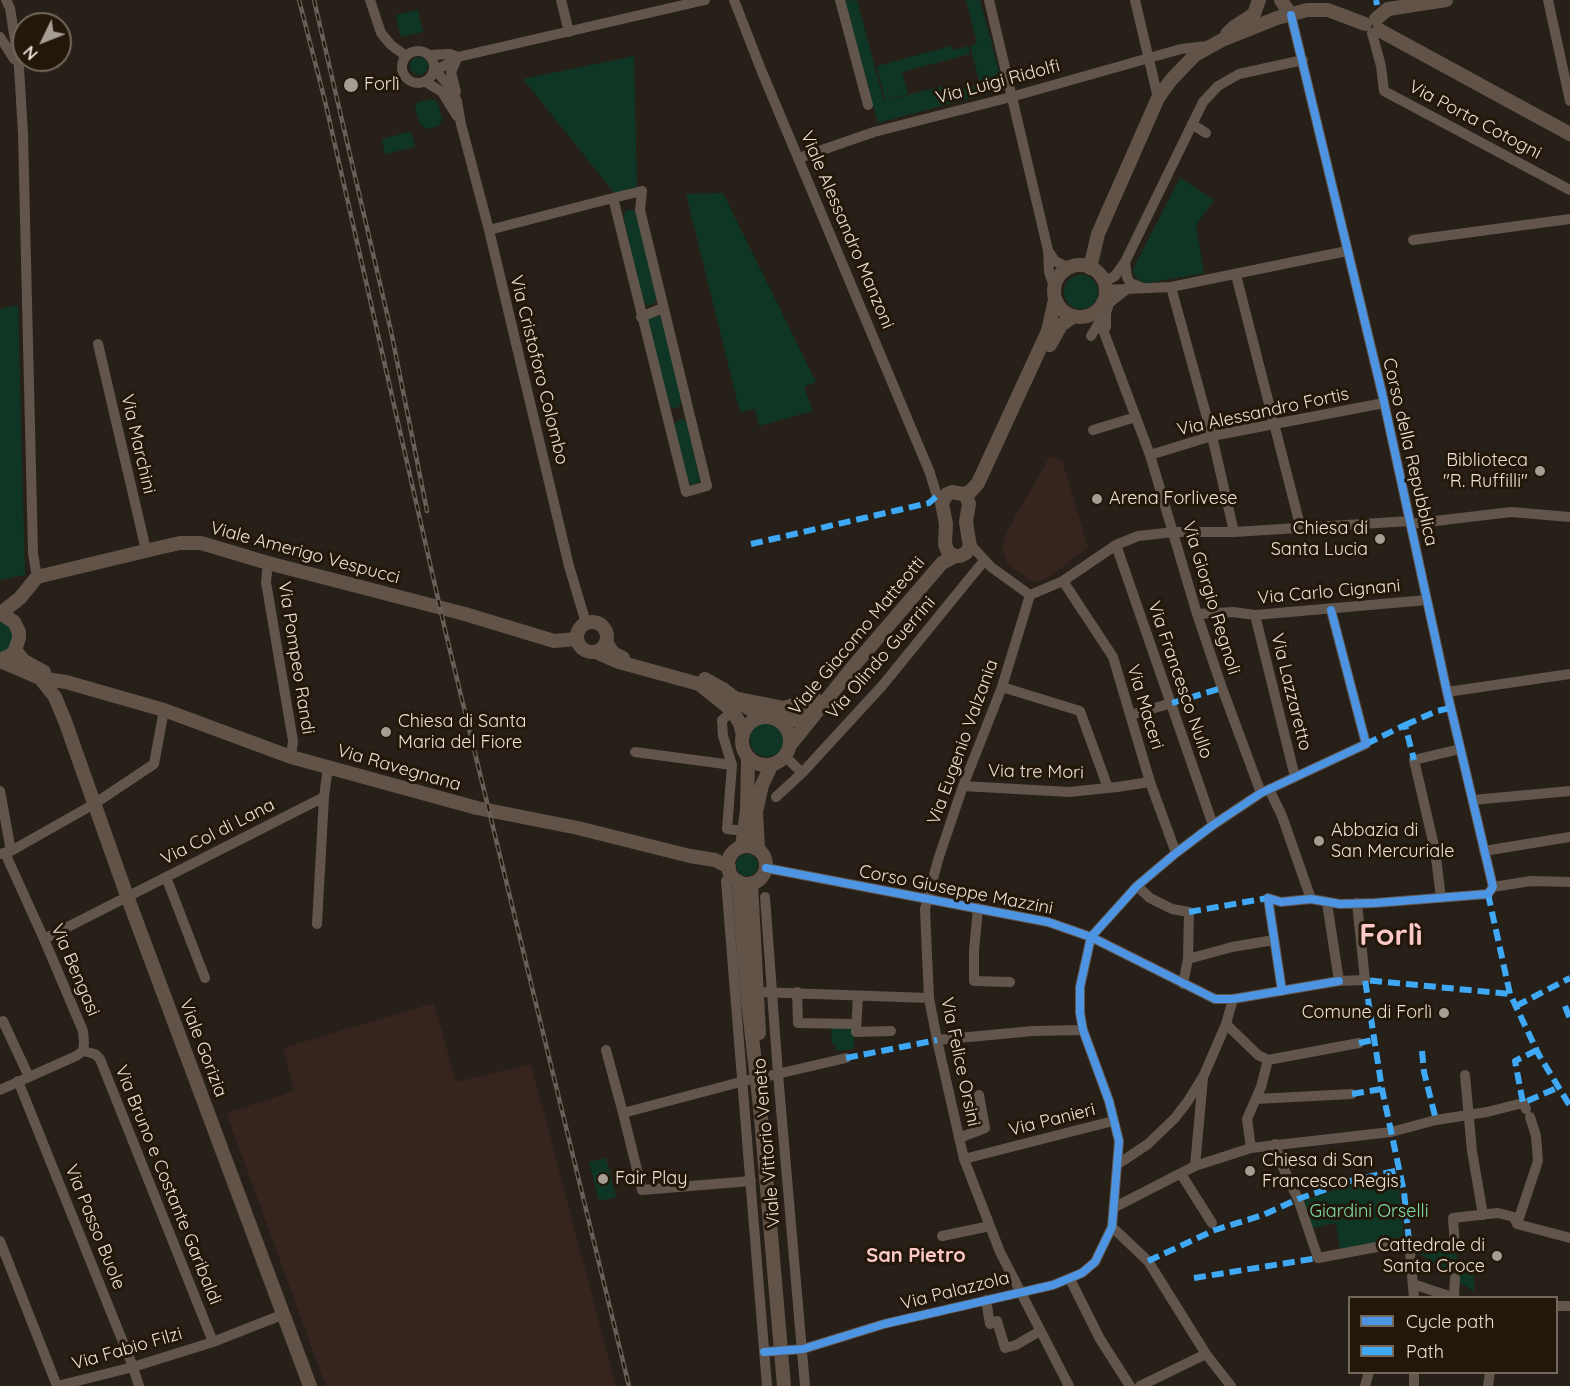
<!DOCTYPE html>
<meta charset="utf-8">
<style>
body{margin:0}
#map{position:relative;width:1570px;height:1386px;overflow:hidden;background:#272018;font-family:Quicksand,sans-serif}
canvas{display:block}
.legend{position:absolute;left:1348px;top:1296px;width:210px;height:78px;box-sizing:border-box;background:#231709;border:2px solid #73685c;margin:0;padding:8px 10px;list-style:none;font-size:18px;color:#eae1d8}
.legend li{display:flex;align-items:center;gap:12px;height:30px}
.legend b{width:30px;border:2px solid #73685c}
.north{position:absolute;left:12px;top:12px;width:60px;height:60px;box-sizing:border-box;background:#231709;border:2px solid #73685c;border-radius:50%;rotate:227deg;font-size:16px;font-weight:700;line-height:24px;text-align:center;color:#eae1d8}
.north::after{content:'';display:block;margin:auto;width:21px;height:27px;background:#a69d95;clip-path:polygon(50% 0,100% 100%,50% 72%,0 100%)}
</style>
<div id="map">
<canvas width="1570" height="1386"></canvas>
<ul class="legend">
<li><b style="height:8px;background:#4d94e3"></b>Cycle path</li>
<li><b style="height:8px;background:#3fa9f5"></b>Path</li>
</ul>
<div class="north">N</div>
</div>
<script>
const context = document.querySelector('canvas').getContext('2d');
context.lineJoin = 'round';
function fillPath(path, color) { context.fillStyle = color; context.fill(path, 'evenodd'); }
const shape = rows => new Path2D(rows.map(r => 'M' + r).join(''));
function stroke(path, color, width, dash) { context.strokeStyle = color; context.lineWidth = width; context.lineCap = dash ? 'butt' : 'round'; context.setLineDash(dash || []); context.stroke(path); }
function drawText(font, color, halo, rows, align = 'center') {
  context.font = font + ' Quicksand,sans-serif'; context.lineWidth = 6; context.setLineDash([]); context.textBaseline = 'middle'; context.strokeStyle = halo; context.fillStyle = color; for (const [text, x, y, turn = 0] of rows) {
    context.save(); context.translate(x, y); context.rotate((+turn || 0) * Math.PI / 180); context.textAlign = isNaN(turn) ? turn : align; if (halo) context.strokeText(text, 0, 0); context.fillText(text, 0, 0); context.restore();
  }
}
const industrial = shape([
 [1050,456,1062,460,1088,547,1054,574,1039,582,1029,580,1008,564,1002,548,1007,531],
 [434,1003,456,1082,531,1064,616,1386,326,1386,226,1113,294,1091,283,1048]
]);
const green = shape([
 [857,0,884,101,942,86,944,94,980,84,970,46,977,43,966,0,980,0,1004,89,878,123,845,1],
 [418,10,423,32,401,37,396,15],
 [951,46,953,50,968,46,970,54,902,72,908,94,885,100,877,66],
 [634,56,637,187,615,194,523,79],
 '410 66a9 9 0 1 1 18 0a9 9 0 1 1-18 0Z',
 [433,99,438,103,442,120,438,126,427,129,420,124,415,107,418,102],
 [409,132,412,134,415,147,385,154,382,139],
 [1180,178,1214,200,1196,225,1204,273,1147,283,1142,282,1135,277,1133,269],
 [723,193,816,382,804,387,813,411,759,426,755,409,740,412,686,194],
 [627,210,633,210,637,213,656,297,655,303,652,305,647,305,643,301,623,215],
 '1064 292a17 17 0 1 1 34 0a17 17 0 1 1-34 0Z',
 [18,305,25,575,0,580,0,309],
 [656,314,661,317,682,400,679,407,674,409,669,405,648,320],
 [682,419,687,422,700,481,692,486,688,480,674,424,677,421],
 [0,619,5,621,14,633,10,648,0,654],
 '750 740a17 17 0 1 1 34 0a17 17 0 1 1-34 0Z',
 '736 865a11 11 0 1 1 22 0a11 11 0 1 1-22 0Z',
 [854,1026,854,1049,836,1051,835,1044,832,1044,831,1027],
 [606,1158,616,1197,599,1201,589,1162],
 [1397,1173,1404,1237,1340,1249,1336,1223,1311,1228,1302,1201,1352,1184],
 [1456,1248,1457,1260,1463,1260,1463,1267,1474,1267,1474,1292,1418,1252]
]);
const street = shape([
 [6,0,10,8,19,67,23,134,33,553,37,577],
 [370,0,381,33,391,45,406,56],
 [561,0,569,32],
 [734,0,762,72,930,473,937,496,942,503],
 [840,0,868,105],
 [989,0,1048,250,1049,272,1054,286],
 [1135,0,1158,98],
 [1548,0,1570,101],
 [1372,33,1381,66,1384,91,1570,190],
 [0,37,14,59],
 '402 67a16 16 0 1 1 32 0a16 16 0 1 1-32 0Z',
 [430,55,450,54,458,57],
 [435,70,451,88,457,101,461,124,489,230,569,566,586,623],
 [435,70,446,65,458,57,705,0],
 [426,82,442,92,457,116],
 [456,92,451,72,457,59],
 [1192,124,1206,133],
 [799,158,874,132,1011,97,1181,49,1208,46],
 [642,191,640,210,707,486,686,492,613,198,642,191],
 [489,230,613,198],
 [1413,240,1570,219],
 [1049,252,1055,261,1069,268],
 [1236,275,1301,529],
 [1104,282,1115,276,1125,262],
 [1171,287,1212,436,1234,532],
 [1143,288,1130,283,1127,277,1125,262,1203,102,1218,86,1239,74,1303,60],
 [1105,290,1171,287,1347,251],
 [1096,311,1150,455,1197,614,1222,688,1261,793],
 [641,317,663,308],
 [1106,327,1106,313,1109,303,1127,289],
 [1091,336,1100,321],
 [98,344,146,550],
 [1093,430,1136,417],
 [1150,455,1212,436,1384,403],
 [1410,524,1511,512,1570,517],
 [970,544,991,567,1030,595],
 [1116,545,1213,825],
 [268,563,266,582,293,741,291,757],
 [1063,581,1113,657,1150,782,1176,853],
 [1030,595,1002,687,963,786,938,860,925,909,927,955,929,998,937,1040,964,1159,1000,1252,1069,1386],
 [1030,595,1063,581,1116,545,1138,536,1174,532,1234,532,1410,521],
 [1197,614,1233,612,1255,615,1427,600],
 [1255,615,1295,777],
 [1002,687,1080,711,1108,788],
 [1447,692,1570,674],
 [733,711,722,720,723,736,732,765,727,829,744,831],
 [1130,715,1172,703],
 [635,752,732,765],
 [785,756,802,773],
 [963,786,1069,792,1117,787,1150,782],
 [1269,789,1282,816,1311,899],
 [0,791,11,851],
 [776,797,802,773,882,686,983,562],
 [1473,800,1570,791],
 [1484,851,1570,837],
 [0,854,11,851,94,804,154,764,164,710],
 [766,868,1048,922,1091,937,1215,999,1233,999,1339,981],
 [166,877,205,978],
 [726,881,767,1386],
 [1137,886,1150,898,1172,909,1189,912,1188,959,1183,984],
 [1493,887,1531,881,1570,882],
 [765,897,778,1074,805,1386],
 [1441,898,1435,850,1414,760,1460,749],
 [1327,903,1339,981,1365,980,1357,903],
 [978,908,974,951,974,981,1010,982],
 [317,924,324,797,328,767],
 [44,939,324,797],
 [1188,959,1232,947,1274,940],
 [1282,991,1268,898,1281,902,1311,899,1340,904,1375,903,1488,894,1493,887,1447,692,1382,393,1291,15],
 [758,992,929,998],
 [797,992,798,1023,856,1024],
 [858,996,856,1032,891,1031],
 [3,1021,29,1077],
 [1226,1024,1258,1055,1268,1060,1359,1043],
 [937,1040,1033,1031,1083,1030],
 [606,1050,623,1113,748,1080],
 [83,1051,95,1054,100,1059,213,1342],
 [1465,1075,1472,1151,1483,1215],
 [760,1078,846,1058],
 [18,1081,133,1367,139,1386],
 [0,1090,76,1056,83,1051,84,1043,83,1031,44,939,5,853],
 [1256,1099,1352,1094],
 [623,1113,642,1190,751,1181],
 [959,1138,985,1128,979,1095],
 [1275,1144,1281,1163,1298,1199,1318,1258,1409,1241,1414,1298],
 [1251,1148,1247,1119,1261,1087,1268,1060],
 [964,1159,1113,1121],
 [1118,1164,1148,1144,1175,1118,1188,1101,1204,1075,1226,1024,1233,999],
 [1195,1166,1203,1078],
 [1181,1174,1212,1223],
 [1115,1207,1195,1166,1251,1148,1391,1132,1436,1120,1487,1112,1523,1103,1526,1109],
 [1517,1224,1538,1161,1536,1136,1530,1117],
 [1112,1227,1148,1261,1206,1354,1231,1386],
 [942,1236,990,1226],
 [0,1241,57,1386,133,1367,213,1342,284,1314],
 [1455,1247,1453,1218,1488,1214,1498,1213,1514,1217,1517,1224,1570,1238],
 [1070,1279,1100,1339,1130,1386],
 [1413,1284,1455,1298],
 [1454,1297,1455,1278],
 [986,1300,990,1324,997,1321,1005,1348,1016,1345,1040,1331],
 [1556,1306,1570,1306],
 [764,1352,803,1349,884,1324,1053,1285,1082,1273,1095,1262,1112,1227,1119,1141,1109,1101,1083,1030,1080,1013,1080,987,1091,937,1137,886,1176,853,1213,825,1261,793,1366,744,1331,610],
 [1414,1372,1414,1386],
 [1140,1386,1206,1354],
 [1365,1386,1369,1372],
 [1488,1386,1490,1372]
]);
const secondary = shape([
 [1281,0,1291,15],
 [1376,19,1388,9,1446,0],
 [1379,30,1570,134],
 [1227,34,1234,27,1254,14,1259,0],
 '1054 291a26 26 0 1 1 52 0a26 26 0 1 1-52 0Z',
 [1090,268,1098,234,1158,98,1171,80,1195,55,1222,40,1277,18,1307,10,1328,10,1365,24],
 [1050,345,1061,325,1074,316],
 [952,492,963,494,967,498,969,504,966,522,970,547,966,553,960,556,955,556,948,552,945,544,946,524,942,503,947,494,952,492],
 [963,494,970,492,978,483,1048,331,1055,300],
 [0,613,14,622,19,632,19,638,15,650,11,655,0,660],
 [1,613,20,598,37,577,162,547,180,543,201,543,268,563,465,614,554,641,576,639],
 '577 637a15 15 0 1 1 30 0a15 15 0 1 1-30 0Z',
 [606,642,613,653,623,658],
 [15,650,24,661,44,672],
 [596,652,619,662,699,684,733,711,740,724,743,735],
 [0,661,40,678,66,682,164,710,291,757,477,808,578,828,690,856,715,860,729,867],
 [40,678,55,697,65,721,127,896,310,1386],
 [705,679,723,689,760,717],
 [739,699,784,708,803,702,814,703],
 '742 741a24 24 0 1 1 48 0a24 24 0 1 1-48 0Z',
 [773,718,787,722,797,719,816,700],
 [790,745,857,662,942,563,955,556],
 [742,846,747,810,748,757],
 '728 865a19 19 0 1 1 38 0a19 19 0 1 1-38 0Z',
 [758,849,756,812,762,785,772,764],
 [738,881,747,993,760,1107,784,1386],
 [751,883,759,1033]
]);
const rail = shape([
 [299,0,325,101,446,634,629,1386],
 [314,0,391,331,427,511]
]);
const quiet = shape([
 [1376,0,1377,5],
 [751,544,929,503,937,496],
 [1172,703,1222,688],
 [1405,725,1437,711,1450,708],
 [1366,744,1405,725,1414,760],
 [1488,894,1510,994,1539,1055,1570,1106],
 [1189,912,1268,898],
 [1516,1006,1570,978],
 [1565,1006,1570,1019],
 [1359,1043,1373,1040],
 [1537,1050,1515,1061,1523,1103,1559,1087],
 [1422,1051,1424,1072,1436,1120],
 [846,1058,937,1040],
 [1352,1094,1382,1089],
 [1409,1241,1404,1192,1382,1089,1365,980,1510,994],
 [1148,1261,1215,1230,1263,1215,1298,1199,1350,1181,1399,1170],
 [1194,1278,1318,1258]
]);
const cycleway = shape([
 [766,868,1048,922,1091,937,1215,999,1233,999,1339,981],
 [1282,991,1268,898,1281,902,1311,899,1340,904,1375,903,1488,894,1493,887,1447,692,1382,393,1291,15],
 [764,1352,803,1349,884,1324,1053,1285,1082,1273,1095,1262,1112,1227,1119,1141,1109,1101,1083,1030,1080,1013,1080,987,1091,937,1137,886,1176,853,1213,825,1261,793,1366,744,1331,610]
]);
const markers = [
 [351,85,8,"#a69d95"],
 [1540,471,6,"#a69d95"],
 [1097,499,6,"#a69d95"],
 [1380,539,6,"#a69d95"],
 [386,732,6,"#a69d95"],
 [1319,841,6,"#a69d95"],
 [1444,1013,6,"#a69d95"],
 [1250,1171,6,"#a69d95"],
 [603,1179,6,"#a69d95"],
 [1497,1256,6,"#a69d95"]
];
const streetNames = [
 ["Via Luigi Ridolfi",998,82,-15],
 ["Via Porta Cotogni",1475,120,28],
 ["Viale Alessandro Manzoni",847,230,67],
 ["Via Cristoforo Colombo",539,370,76],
 ["Via Alessandro Fortis",1263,412,-12],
 ["Via Marchini",138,444,77],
 ["Corso della Repubblica",1410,452,77],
 ["Viale Amerigo Vespucci",305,553,15],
 ["Via Carlo Cignani",1329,592,-5],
 ["Via Giorgio Regnoli",1211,598,73],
 ["Viale Giacomo Matteotti",857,636,-50],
 ["Via Pompeo Randi",296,658,81],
 ["Via Olindo Guerrini",881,658,-49],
 ["Via Francesco Nullo",1180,680,71],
 ["Via Lazzaretto",1291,692,76],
 ["Via Maceri",1145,707,73],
 ["Via Eugenio Valzania",963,742,-70],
 ["Via Ravegnana",399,768,16],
 ["Via tre Mori",1036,772,1],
 ["Via Col di Lana",218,832,-27],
 ["Corso Giuseppe Mazzini",956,890,11],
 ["Via Bengasi",75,970,67],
 ["Viale Gorizia",203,1048,69],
 ["Via Felice Orsini",960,1062,78],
 ["Via Panieri",1052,1120,-14],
 ["Viale Vittorio Veneto",767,1143,-95],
 ["Via Bruno e Costante Garibaldi",168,1185,68],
 ["Via Passo Buole",95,1227,68],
 ["Via Palazzola",955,1291,-14],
 ["Via Fabio Filzi",127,1349,-16]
];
const poiNames = [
 ["Forlì",364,85],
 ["Biblioteca",1528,461,"right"],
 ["\"R. Ruffilli\"",1528,482,"right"],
 ["Arena Forlivese",1109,499],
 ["Chiesa di",1368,529,"right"],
 ["Santa Lucia",1368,550,"right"],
 ["Chiesa di Santa",398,722],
 ["Maria del Fiore",398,743],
 ["Abbazia di",1331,831],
 ["San Mercuriale",1331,852],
 ["Comune di Forlì",1432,1013,"right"],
 ["Chiesa di San",1262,1161],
 ["Francesco Regis",1262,1182],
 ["Fair Play",615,1179],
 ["Cattedrale di",1485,1246,"right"],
 ["Santa Croce",1485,1267,"right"]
];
const parkNames = [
 ["Giardini Orselli",1369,1212]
];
const neighbourhoodNames = [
 ["San Pietro",916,1256]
];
const townNames = [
 ["Forlì",1391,936]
];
fillPath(industrial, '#36241f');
fillPath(green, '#0f3624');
stroke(street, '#61554c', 10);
stroke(secondary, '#625348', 14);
stroke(rail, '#685f58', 4.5);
stroke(rail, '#231709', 2, [7]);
stroke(quiet, '#3fa9f5', 6, [12, 6]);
stroke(cycleway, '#4d94e3', 8);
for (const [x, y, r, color] of markers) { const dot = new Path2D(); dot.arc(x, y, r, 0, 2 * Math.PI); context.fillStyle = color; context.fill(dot); stroke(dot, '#231709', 2); }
drawText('18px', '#eae1d8', '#231709', streetNames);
drawText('18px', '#eae1d8', '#231709', poiNames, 'left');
drawText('18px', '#7edeb0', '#231709', parkNames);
drawText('bold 20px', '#fec9ca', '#231709', neighbourhoodNames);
drawText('bold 30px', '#fec9ca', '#231709', townNames);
</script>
